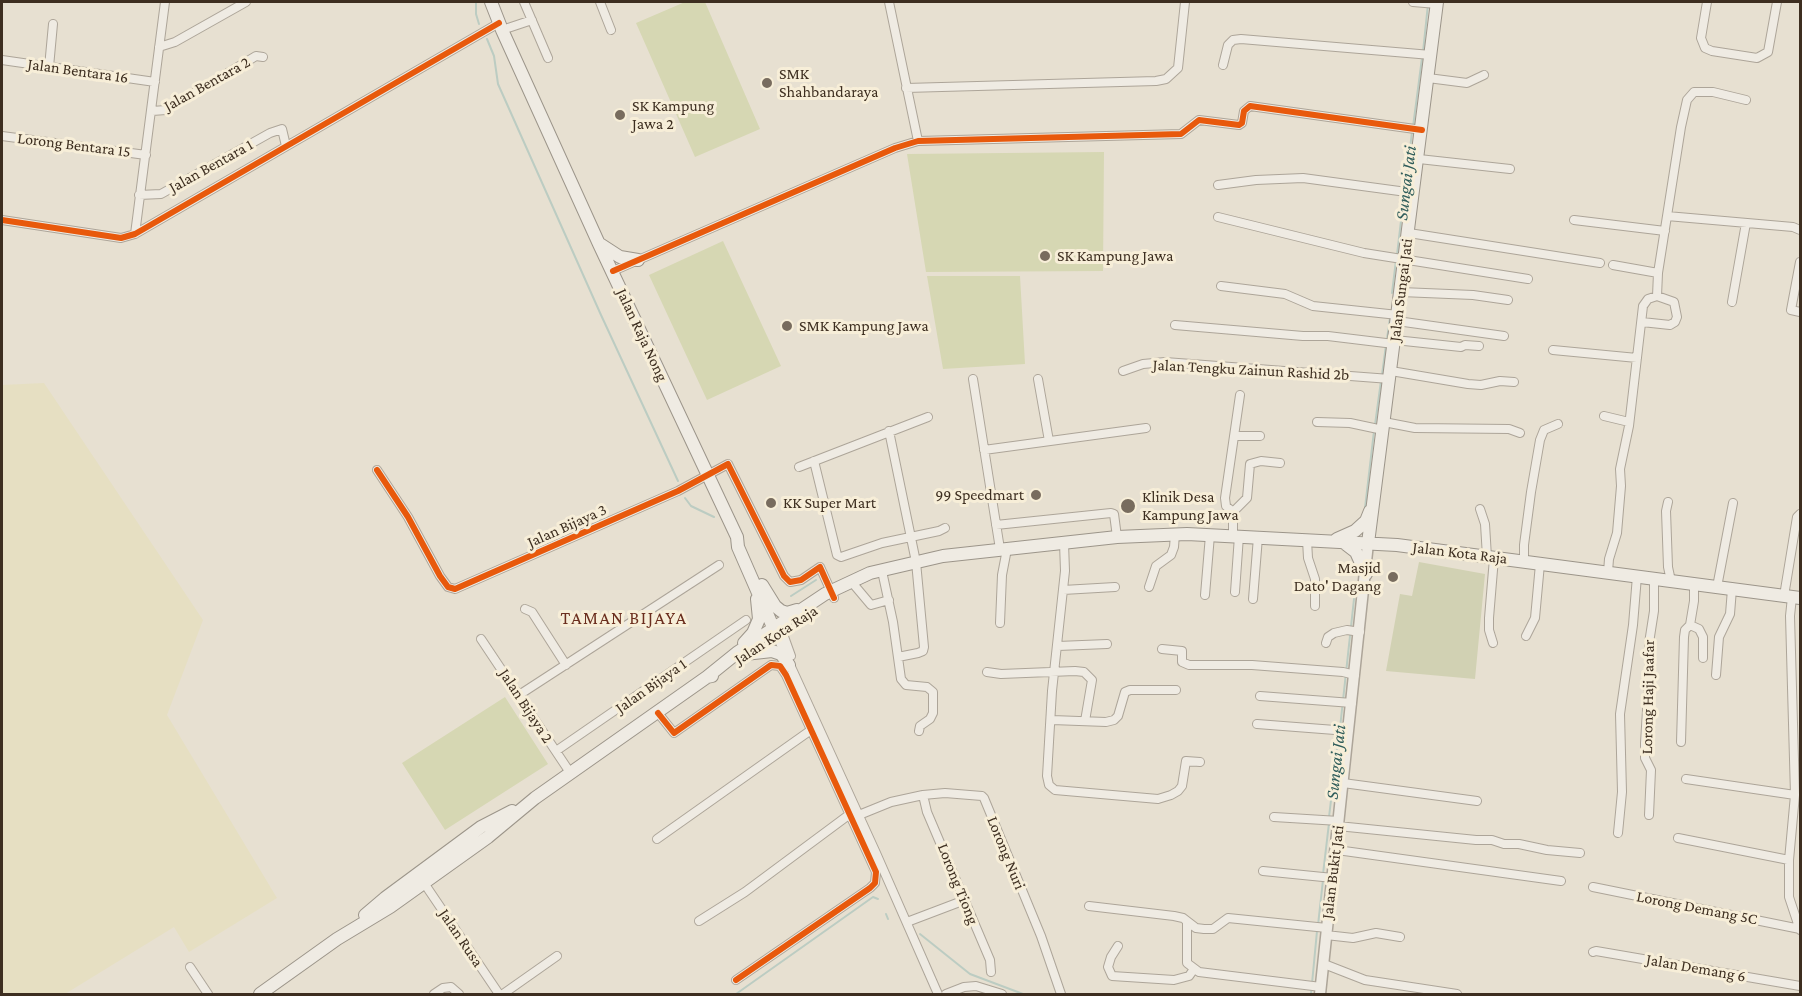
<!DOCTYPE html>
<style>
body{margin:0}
#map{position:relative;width:1802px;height:996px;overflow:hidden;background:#e7e0d1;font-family:"Crimson Pro",serif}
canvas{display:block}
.frame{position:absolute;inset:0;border:3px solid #3d2e20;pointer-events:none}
</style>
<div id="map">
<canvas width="1802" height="996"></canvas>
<div class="frame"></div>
</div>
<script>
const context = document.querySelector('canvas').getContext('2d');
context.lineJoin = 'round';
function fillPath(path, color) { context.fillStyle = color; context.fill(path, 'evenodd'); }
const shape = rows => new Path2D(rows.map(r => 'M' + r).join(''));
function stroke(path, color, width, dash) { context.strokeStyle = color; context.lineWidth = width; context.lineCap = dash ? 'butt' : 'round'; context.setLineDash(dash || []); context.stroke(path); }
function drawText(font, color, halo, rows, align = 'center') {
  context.font = font + ' "Crimson Pro",serif'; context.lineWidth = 6; context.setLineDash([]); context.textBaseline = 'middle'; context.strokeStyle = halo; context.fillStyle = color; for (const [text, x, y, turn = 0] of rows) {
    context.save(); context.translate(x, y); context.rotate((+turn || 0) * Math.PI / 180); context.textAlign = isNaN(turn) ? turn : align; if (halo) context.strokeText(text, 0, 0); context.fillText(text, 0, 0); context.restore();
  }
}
const farmland = shape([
 [44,383,203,620,167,715,277,898,189,952,174,927,65,994,2,994,2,385]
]);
const green = shape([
 [685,2,705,2,760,129,695,157,636,23],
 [1104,152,1103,271,926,272,907,154],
 [723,241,781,366,707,400,649,275],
 [927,276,1020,276,1025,364,943,369],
 [505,697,548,764,445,830,402,763]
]);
const cemetery = shape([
 [1419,562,1485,574,1475,679,1386,671,1400,594,1412,596]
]);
const stream = shape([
 [476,2,476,14,479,24],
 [487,39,494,56,498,84,601,315,678,481],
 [1423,52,1428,4],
 [1413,127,1422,58],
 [1405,189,1412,132],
 [1397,255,1404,195],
 [1392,293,1396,260],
 [1387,339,1390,318],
 [1382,375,1386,345],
 [1375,425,1381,381],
 [685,498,691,506,714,517],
 [1365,508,1374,431],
 [791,596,816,580],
 [1340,728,1354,599],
 [1329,817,1339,733],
 [1323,874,1329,823],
 [886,914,888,919],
 [1318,925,1323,880],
 [920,934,970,974,1023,994],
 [736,994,873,897,878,899],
 [1311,994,1317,931]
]);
const minor = shape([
 [524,2,548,58],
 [600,2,611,30],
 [889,2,918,141],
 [1413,2,1437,4],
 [1707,2,1701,38,1705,48,1712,51,1757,58,1768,52,1777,2],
 [502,30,532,20],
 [159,47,175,42,246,2],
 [2,60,155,82],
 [1223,65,1228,45,1233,40,1241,39,1431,55],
 [49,67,53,24],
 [1428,78,1467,83,1484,75],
 [906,88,1156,81,1166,79,1178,68,1185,2],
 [1746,100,1713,92,1694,92,1687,100,1681,127,1667,216,1793,227,1800,230],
 [152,111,166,110,256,56,263,57],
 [2,136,146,155],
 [1419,159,1510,169],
 [1218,185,1256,180,1303,178,1414,193],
 [139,195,161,194,270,133,282,129,286,146],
 [1218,217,1364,253,1528,279],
 [2,220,121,238,135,234,499,23],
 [1574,220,1665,231],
 [1409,233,1600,263],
 [135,234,165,2],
 [1800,262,1791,310,1800,312],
 [1613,265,1658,273],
 [613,271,895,148,918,141,1181,134,1199,120,1239,125,1242,123,1244,111,1250,106,1422,130],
 [1221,286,1285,294,1313,306,1398,315],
 [1401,292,1473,295,1508,300],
 [1732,302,1746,223],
 [1397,321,1504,336],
 [1642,322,1670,325,1675,322,1677,317,1674,302,1657,296],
 [1175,325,1303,336,1328,336,1394,344],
 [1395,340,1461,347,1465,345,1479,346],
 [1553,350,1637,358],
 [1123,371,1143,364,1165,362,1390,379],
 [1391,371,1468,384,1481,385,1500,381,1514,382],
 [973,379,1000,549],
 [1038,379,1049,441],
 [1604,416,1629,422],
 [1317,422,1350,423,1383,430],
 [1384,422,1415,428,1509,429,1520,433],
 [889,431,916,562,924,647,923,651,918,653,898,657],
 [1234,436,1260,436],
 [984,450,1146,428],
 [814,461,837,555,841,557,882,543,939,531,945,528],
 [799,467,928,417],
 [377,470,408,517,440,576,448,587,455,589,678,491,728,464,784,576,790,582,801,580,820,567,834,598],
 [1668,502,1666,511,1668,567,1671,581],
 [1480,509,1485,524,1487,557],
 [1233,512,1226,506,1225,498,1240,395],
 [996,525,1111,513,1114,514,1117,537],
 [1233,536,1233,512,1247,498,1250,464,1261,461,1280,463],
 [1307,540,1308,558,1315,579,1315,606],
 [1064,543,1065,571,1052,691,1047,776,1049,785,1055,790,1158,799,1171,795,1178,791,1182,786,1186,761,1200,762],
 [1524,562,1524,545,1531,492,1540,440,1544,430,1558,424],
 [882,571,893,622,901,679,906,685,927,687,933,692,933,713,930,719,920,726,919,731],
 [1608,572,1609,559,1617,533,1621,486,1620,469,1629,426,1643,306,1648,299,1657,296,1658,273,1667,216],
 [1694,584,1694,601,1690,625,1699,629,1703,637,1703,658],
 [855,586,871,605,889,600],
 [1149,587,1156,566,1171,555,1174,547,1175,534],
 [1717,587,1733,503],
 [1063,590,1115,587],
 [1235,592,1239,536],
 [1205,595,1210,535],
 [1784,596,1797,517,1800,514],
 [1792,597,1790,616,1795,795,1789,860,1789,897,1800,930],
 [1253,599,1258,537],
 [525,609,532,612,566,665],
 [1000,623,1002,575,1007,549],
 [782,631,791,656],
 [776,634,876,853,938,994],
 [1526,636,1535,618,1540,564],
 [481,639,571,774],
 [1326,643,1328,637,1334,633,1347,630,1360,632],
 [1493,643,1489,630,1489,618,1494,558],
 [1058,646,1107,644],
 [1162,649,1182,651,1182,662,1189,665,1252,665,1343,672,1355,675],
 [987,672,1001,674,1075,671,1084,672,1092,680,1085,721],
 [1716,675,1719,637,1730,614,1732,589],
 [519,695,719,565],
 [1260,696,1352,703],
 [658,713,674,733,771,665,780,666,786,675,876,872,875,883,870,888,736,980],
 [1052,720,1106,722,1114,720,1118,716,1125,692,1130,690,1176,690],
 [1257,724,1348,731],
 [1681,742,1684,637,1685,630,1690,625],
 [556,751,746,620],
 [1686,779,1795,795],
 [1343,783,1477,801],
 [923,795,927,812,990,960,991,972],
 [859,815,891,802,923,795,945,793,982,796,984,798,1041,936,1061,994],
 [1649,815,1651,770,1645,758,1645,743,1650,660,1649,643,1654,611,1654,579],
 [1274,817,1339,821],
 [1338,826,1476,840,1492,840,1504,844,1519,844,1547,850,1580,853],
 [1618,833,1622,792,1620,714,1633,625,1637,576],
 [1678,838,1789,860],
 [657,839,811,730],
 [1337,850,1561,881],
 [1263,871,1333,878],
 [422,880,499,994],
 [1593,887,1800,929],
 [1089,906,1174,916,1183,918,1196,928,1204,929,1213,929,1228,918,1327,928],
 [699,921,745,892,850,814],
 [907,922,965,900],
 [1187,922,1187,963,1199,972,1321,987],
 [1326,935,1353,938,1376,933,1400,937],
 [1118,946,1111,957,1108,967,1112,976,1174,980,1189,976,1194,969],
 [1593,952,1596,951,1800,986],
 [1324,964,1365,980,1457,994],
 [190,967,208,994],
 [434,994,443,988,451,987,459,994],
 [503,994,557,956],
 [946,994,964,987,976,986,1002,994]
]);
const tertiary = shape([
 [1320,994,1368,543]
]);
const secondary = shape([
 [491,2,502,30,599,244,737,537,738,547,776,634],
 [600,244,620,257,638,260],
 [1337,539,1355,531,1366,521,1370,511],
 [1343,542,1356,552,1366,574],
 [1368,543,1437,2],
 [762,585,775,606,781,611,787,613,797,610],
 [744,643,753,633,759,619,757,599],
 [745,654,772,651,781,654,789,665],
 [707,677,738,652,825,594,870,573,943,556,1117,537,1187,534,1397,545,1800,598],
 [365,915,385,898,481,827,512,811],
 [260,994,337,939,390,907,488,837,535,798,707,677,712,676]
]);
const cycleway = shape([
 [2,220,121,238,135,234,499,23],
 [613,271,895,148,918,141,1181,134,1199,120,1239,125,1242,123,1244,111,1250,106,1422,130],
 [377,470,408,517,440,576,448,587,455,589,678,491,728,464,784,576,790,582,801,580,820,567,834,598],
 [658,713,674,733,771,665,780,666,786,675,876,872,875,883,870,888,736,980]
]);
const markers = [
 [767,83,6,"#786c5e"],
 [620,115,6,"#786c5e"],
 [1045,256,6,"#786c5e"],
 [787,326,6,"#786c5e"],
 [1036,495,6,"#786c5e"],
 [771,503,6,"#786c5e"],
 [1128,506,8,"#786c5e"],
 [1393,577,6,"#786c5e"]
];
const streetNames = [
 ["Jalan Bentara 16",78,71,8],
 ["Jalan Bentara 2",207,84,-29],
 ["Lorong Bentara 15",74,145,7],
 ["Jalan Bentara 1",211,166,-29],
 ["Jalan Sungai Jati",1401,290,-83],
 ["Jalan Raja Nong",642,335,65],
 ["Jalan Tengku Zainun Rashid 2b",1251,370,3],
 ["Jalan Bijaya 3",567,526,-24],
 ["Jalan Kota Raja",1460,553,7],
 ["Jalan Kota Raja",776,635,-33],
 ["Jalan Bijaya 1",651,686,-35],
 ["Lorong Haji Jaafar",1648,697,-89],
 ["Jalan Bijaya 2",526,706,57],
 ["Lorong Nuri",1006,853,68],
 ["Jalan Bukit Jati",1333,872,-83],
 ["Lorong Tiong",958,884,68],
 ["Lorong Demang 5C",1697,908,11],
 ["Jalan Rusa",461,938,56],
 ["Jalan Demang 6",1696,968,10]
];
const poiNames = [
 ["SMK",779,74],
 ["Shahbandaraya",779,92],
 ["SK Kampung",632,106],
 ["Jawa 2",632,124],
 ["SK Kampung Jawa",1057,256],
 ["SMK Kampung Jawa",799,326],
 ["99 Speedmart",1024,495,"right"],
 ["Klinik Desa",1142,497],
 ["Kampung Jawa",1142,515],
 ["KK Super Mart",783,503],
 ["Masjid",1381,568,"right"],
 ["Dato' Dagang",1381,586,"right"]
];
const waterNames = [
 ["Sungai Jati",1406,183,-83],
 ["Sungai Jati",1336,762,-84]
];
const neighbourhoodNames = [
 ["TAMAN BIJAYA",624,618]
];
fillPath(farmland, '#e6dfc2');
fillPath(green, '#d6d7b3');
fillPath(cemetery, '#d1d1b3');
stroke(stream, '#bcccc2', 2);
stroke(minor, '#ada599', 10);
stroke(tertiary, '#ada599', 13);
stroke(secondary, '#9c958a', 14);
stroke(minor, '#efebe3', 8);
stroke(tertiary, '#efebe3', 10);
stroke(secondary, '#efebe3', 12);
stroke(cycleway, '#e8590c', 6);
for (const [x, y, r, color] of markers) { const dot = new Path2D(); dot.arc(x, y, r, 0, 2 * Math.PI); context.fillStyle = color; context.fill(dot); stroke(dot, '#f7eed8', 2); }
drawText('16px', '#3d2e20', '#f7eed8', streetNames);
drawText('16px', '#3d2e20', '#f7eed8', poiNames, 'left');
drawText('italic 18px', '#2f5d5a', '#f7eed8', waterNames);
context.letterSpacing = '1.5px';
drawText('18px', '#6b2e1e', '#f7eed8', neighbourhoodNames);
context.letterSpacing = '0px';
</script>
